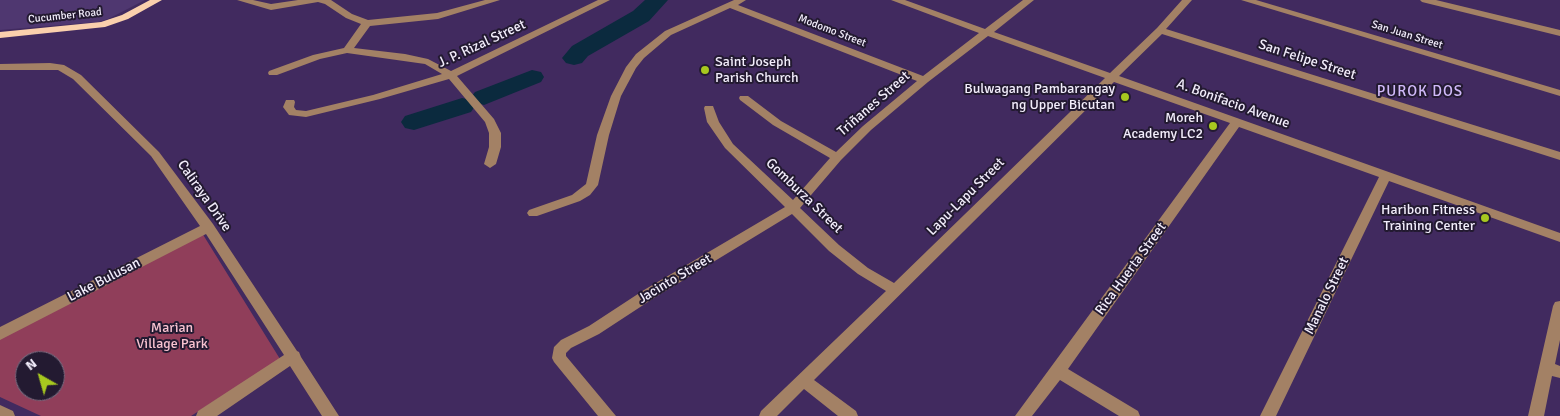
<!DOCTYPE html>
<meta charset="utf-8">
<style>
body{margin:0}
#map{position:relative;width:1560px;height:416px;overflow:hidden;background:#412a5f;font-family:Signika,sans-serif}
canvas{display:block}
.north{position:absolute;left:15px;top:351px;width:50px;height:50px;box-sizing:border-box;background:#231a31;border:1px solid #766e82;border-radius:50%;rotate:322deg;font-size:14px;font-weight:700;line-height:20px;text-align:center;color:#f2edfb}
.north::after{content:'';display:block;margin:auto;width:18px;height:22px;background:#a7c81f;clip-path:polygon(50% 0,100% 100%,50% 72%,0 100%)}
</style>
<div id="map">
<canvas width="1560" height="416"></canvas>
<div class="north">N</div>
</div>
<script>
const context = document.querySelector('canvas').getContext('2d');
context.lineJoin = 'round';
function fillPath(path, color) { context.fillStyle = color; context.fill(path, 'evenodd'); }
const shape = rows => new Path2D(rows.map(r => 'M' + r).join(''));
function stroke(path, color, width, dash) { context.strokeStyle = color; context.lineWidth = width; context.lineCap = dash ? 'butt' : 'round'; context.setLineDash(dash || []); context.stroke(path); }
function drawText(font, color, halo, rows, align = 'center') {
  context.font = font + ' Signika,sans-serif'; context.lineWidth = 4; context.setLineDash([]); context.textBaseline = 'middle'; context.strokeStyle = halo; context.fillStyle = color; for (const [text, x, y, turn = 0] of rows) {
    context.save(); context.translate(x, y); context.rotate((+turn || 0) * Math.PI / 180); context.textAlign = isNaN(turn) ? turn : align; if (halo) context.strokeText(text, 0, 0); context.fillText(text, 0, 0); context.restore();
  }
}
const built = shape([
 [0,0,145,0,108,19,98,22,0,30]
]);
const green = shape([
 [202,233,280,359,191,416,41,416,0,397,0,338],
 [25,361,55,361,55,391,25,391]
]);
const river = shape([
 [645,0,668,0,649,21,588,56,582,63,574,65,566,63,562,58,572,46,633,11,645,0],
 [532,70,541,72,544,77,541,82,484,105,475,102,471,97,475,92,532,70],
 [462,98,471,100,475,106,471,112,414,130,405,128,401,122,405,116,462,98]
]);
const minor = shape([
 [237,0,253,0,271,4,298,0,331,0,352,14,368,20,437,13,485,0,500,0,438,19,370,26,354,48,405,54,428,59,451,71,598,0,610,0,457,76,494,119,501,133,501,147,496,164,490,168,484,164,489,147,489,133,485,122,449,79,380,99,306,117,289,115,283,107,286,100,294,100,295,102,294,107,296,110,306,111,373,95,442,74,425,64,347,53,320,59,277,75,269,75,268,73,269,71,313,55,344,48,361,24,346,18,325,4,318,2,271,10,237,0],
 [734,0,746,0,738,5,923,76,979,33,891,0,905,0,985,29,1023,0,1034,0,994,32,1110,73,1157,28,1182,0,1192,0,1166,29,1560,152,1560,160,1162,34,1119,76,1560,233,1560,242,1389,181,1276,416,1260,416,1379,177,1239,127,1068,369,1138,411,1140,416,1119,416,1060,380,1032,416,1015,416,1230,123,1114,82,814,380,856,411,858,416,838,416,804,389,777,416,759,416,761,411,886,291,858,274,829,251,792,214,654,298,599,334,571,348,566,353,566,356,616,416,598,416,554,362,552,358,554,347,561,340,589,326,644,290,785,207,725,148,707,122,704,108,705,106,713,106,719,122,733,144,793,200,830,158,773,125,740,100,739,98,740,96,748,96,781,121,836,152,863,126,917,81,730,8,671,35,644,58,636,68,621,96,609,135,598,185,590,195,580,201,537,216,529,216,527,213,529,210,572,195,586,184,597,135,611,96,626,67,636,54,665,31,734,0],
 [988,36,1105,78,894,283,868,268,839,245,800,208,841,160,871,130,928,82,988,36],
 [1241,0,1256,0,1560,90,1560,96,1241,0],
 [1420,0,1436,0,1560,30,1560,36,1422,2,1420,0],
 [50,63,64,65,81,75,159,152,213,224,297,351,299,352,301,357,339,416,322,416,290,366,217,416,196,416,198,411,284,355,206,234,0,340,0,327,200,226,151,156,73,79,58,70,0,70,0,64,50,63],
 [1560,301,1560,340,1555,364,1560,366,1560,378,1552,376,1544,416,1528,416,1553,306,1555,302,1560,301],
 [0,405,13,411,15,416,0,416,0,405]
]);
const major = shape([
 [150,0,162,0,128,19,105,27,0,38,0,32,101,22,122,15,150,0]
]);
const markers = [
 [705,70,5,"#a7c81f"],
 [1125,97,5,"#a7c81f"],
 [1213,126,5,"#a7c81f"],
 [1485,218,5,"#a7c81f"]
];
const farStreetnames = [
 ["Cucumber Road",65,16,-6],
 ["Modomo Street",832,31,21],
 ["San Juan Street",1407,35,17]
];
const streetNames = [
 ["J. P. Rizal Street",482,44,-25],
 ["San Felipe Street",1307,60,18],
 ["Triñanes Street",874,104,-41],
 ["A. Bonifacio Avenue",1233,104,20],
 ["Caliraya Drive",204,196,55],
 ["Gomburza Street",804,196,44],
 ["Lapu-Lapu Street",966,197,-45],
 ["Rica Huerta Street",1131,269,-54],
 ["Jacinto Street",675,279,-31],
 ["Lake Bulusan",104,280,-27],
 ["Manalo Street",1327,296,-64]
];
const poiNames = [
 ["Saint Joseph",715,62,"left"],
 ["Parish Church",715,78,"left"],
 ["Bulwagang Pambarangay",1115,89],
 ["ng Upper Bicutan",1115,105],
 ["Moreh",1203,118],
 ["Academy LC2",1203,134],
 ["Haribon Fitness",1475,210],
 ["Training Center",1475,226]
];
const parkNames = [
 ["Marian",172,328],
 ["Village Park",172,344]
];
const neighbourhoodNames = [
 ["PUROK DOS",1420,92]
];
fillPath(built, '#4f3770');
fillPath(green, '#903e5a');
fillPath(river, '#0b2a3e');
fillPath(minor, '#a38165');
fillPath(major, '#fad0ad');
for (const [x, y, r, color] of markers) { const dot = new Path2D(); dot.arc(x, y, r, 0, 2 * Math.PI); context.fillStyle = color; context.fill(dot); stroke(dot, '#231a31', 2); }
drawText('11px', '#f2edfb', '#231a31', farStreetnames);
drawText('14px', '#f2edfb', '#231a31', streetNames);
drawText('14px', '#f2edfb', '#231a31', poiNames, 'right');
drawText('14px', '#f9c3d1', '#231a31', parkNames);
context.letterSpacing = '1px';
drawText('15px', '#d0b9f9', '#231a31', neighbourhoodNames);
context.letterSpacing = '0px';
</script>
